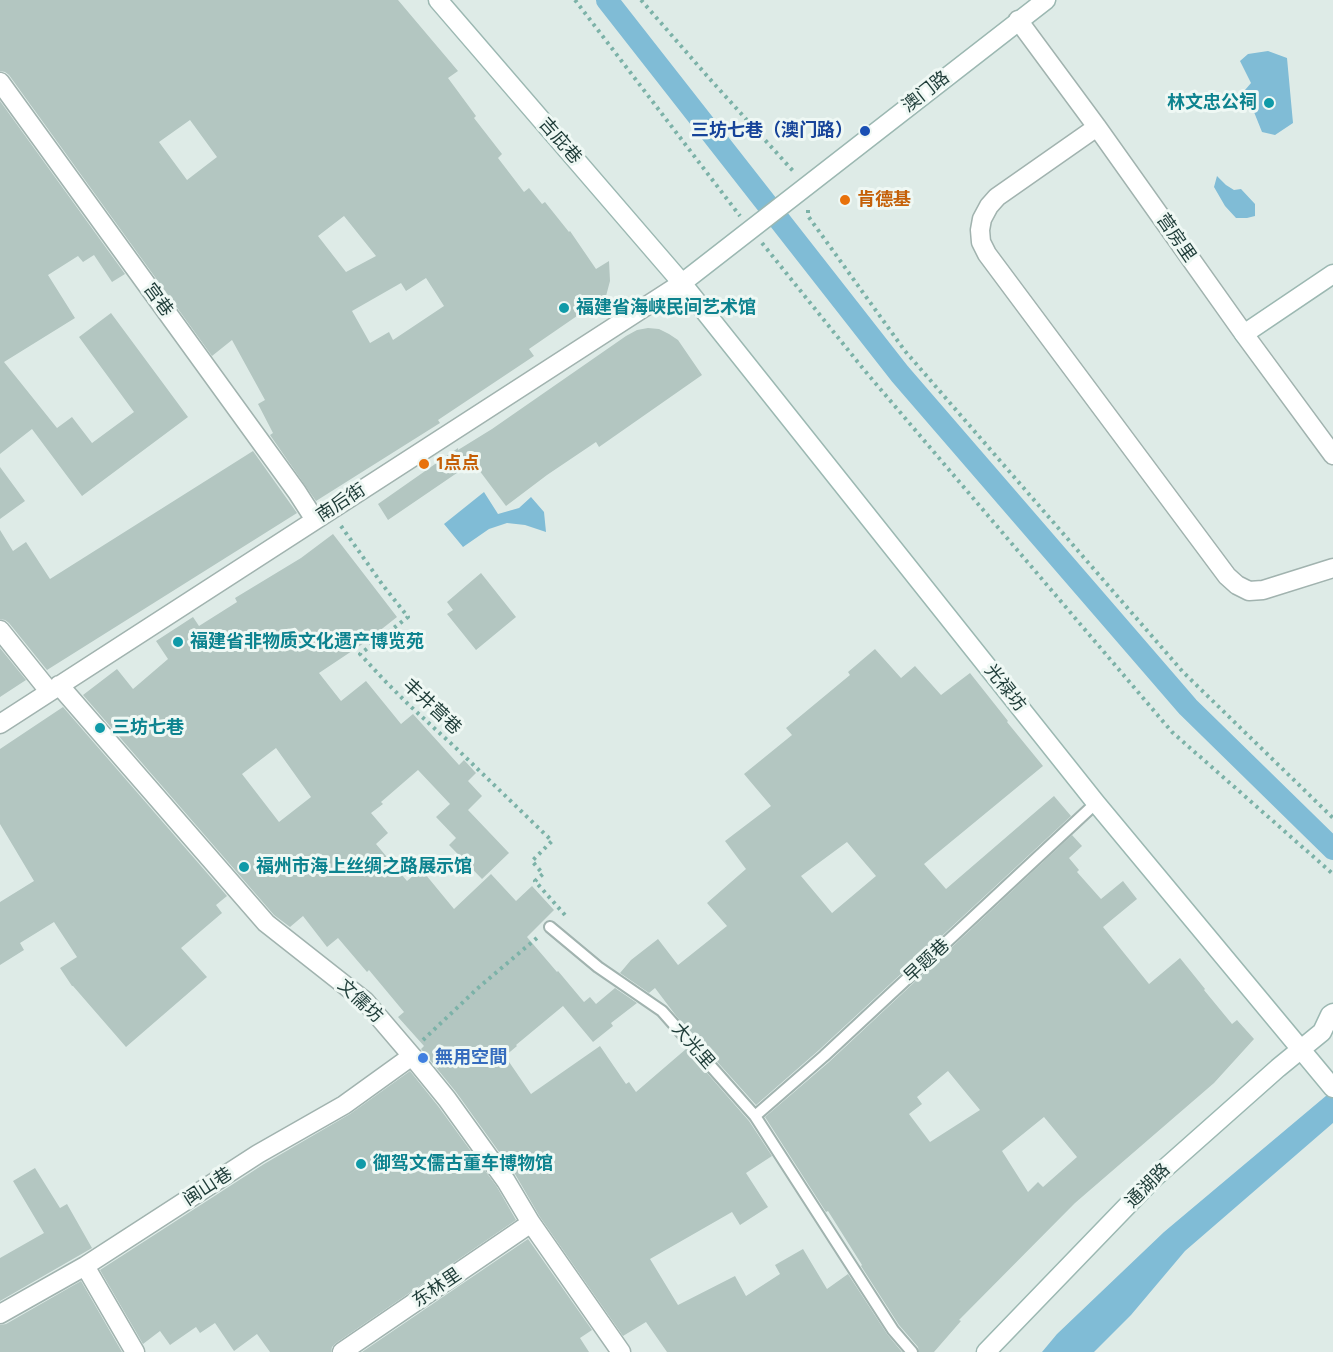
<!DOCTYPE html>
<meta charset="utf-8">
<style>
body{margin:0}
canvas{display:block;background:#deebe7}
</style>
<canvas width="1333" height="1352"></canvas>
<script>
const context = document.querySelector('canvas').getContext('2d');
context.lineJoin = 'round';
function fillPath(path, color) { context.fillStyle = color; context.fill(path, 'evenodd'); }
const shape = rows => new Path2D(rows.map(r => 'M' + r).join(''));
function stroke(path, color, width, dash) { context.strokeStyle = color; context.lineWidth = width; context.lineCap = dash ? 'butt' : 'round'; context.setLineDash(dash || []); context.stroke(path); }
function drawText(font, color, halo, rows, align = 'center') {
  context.font = font + ' Figtree,"Noto Sans SC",sans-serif'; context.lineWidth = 6; context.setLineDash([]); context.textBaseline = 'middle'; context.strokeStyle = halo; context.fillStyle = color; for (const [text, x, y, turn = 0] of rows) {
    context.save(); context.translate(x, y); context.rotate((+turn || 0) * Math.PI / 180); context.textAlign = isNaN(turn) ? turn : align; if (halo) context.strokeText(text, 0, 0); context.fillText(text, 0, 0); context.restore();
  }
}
const water = shape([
 [1268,51,1287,58,1293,123,1275,135,1262,132,1254,112,1242,107,1245,90,1251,83,1240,61,1248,54],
 [1217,176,1226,185,1234,190,1241,189,1255,204,1255,216,1247,218,1236,218,1225,206,1214,187],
 [484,492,498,514,519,508,531,497,544,512,546,532,525,525,507,523,489,529,463,547,444,524],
 [1333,1090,1333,1123,1185,1251,1131,1315,1094,1352,1042,1352,1057,1334,1164,1232]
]);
const canal = shape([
 [607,0,900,374,1188,707,1333,849]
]);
const building = shape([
 [0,0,398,0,458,71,448,78,476,116,474,118,502,154,498,158,524,192,529,188,542,204,545,202,569,232,570,231,596,269,609,261,610,281,606,296,529,349,534,356,438,420,440,423,316,501,270,435,273,433,258,404,265,400,232,340,212,356,9,75,5,72,0,71],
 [190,120,217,157,187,180,159,142],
 [344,216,376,256,346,272,318,236],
 [426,278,444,306,393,340,389,332,370,343,352,311,401,283,406,291],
 [0,101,125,274,112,282,94,255,83,262,78,256,48,275,75,318,4,362,57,428,72,417,92,443,134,412,79,337,111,313,188,417,82,496,32,429,0,454],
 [648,328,659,329,669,334,678,340,702,375,599,447,596,442,547,475,506,506,473,462,388,520,378,504,458,448,458,450,492,429,626,336,637,330],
 [253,451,297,513,47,670,9,623,5,620,0,619,0,530,13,551,26,542,50,579],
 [0,467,25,501,0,519],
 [333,534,397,617,364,643,319,673,341,701,366,681,401,724,413,714,459,765,464,760,476,773,468,781,482,796,468,810,509,853,482,879,449,845,456,838,436,817,450,804,418,770,381,802,383,804,371,813,388,833,376,844,407,881,421,869,454,909,491,874,516,901,532,886,554,910,527,937,557,972,558,971,584,1002,590,997,596,1004,615,988,637,1003,611,1023,613,1026,593,1042,563,1006,516,1045,517,1046,505,1056,531,1094,600,1046,626,1084,629,1082,636,1092,686,1049,749,1121,772,1156,746,1173,768,1207,740,1225,732,1212,650,1259,678,1305,735,1276,746,1296,780,1274,775,1265,803,1249,827,1289,848,1274,887,1334,902,1352,667,1352,646,1322,623,1336,540,1217,515,1174,456,1092,421,1049,424,1046,398,1017,404,1012,369,970,367,972,338,938,327,947,303,916,290,927,274,915,83,695,117,669,133,689,168,659,156,641,193,617,199,626,237,602,235,598,301,558],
 [276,748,311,797,279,822,242,774],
 [481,573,516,617,476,650,447,614,453,610,447,602],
 [0,648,26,680,0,697],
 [875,649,901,678,915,666,941,695,970,673,1008,721,1007,722,1043,766,924,864,946,889,1054,796,1071,816,819,1050,756,1105,677,1017,655,988,649,993,620,973,631,960,658,939,678,965,727,926,707,903,746,869,725,841,771,806,744,774,792,735,786,728,850,675,848,672],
 [847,842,876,876,832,913,801,876],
 [63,707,227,896,216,905,222,913,181,948,207,977,126,1047,73,986,72,986,60,968,77,957,54,922,20,943,24,950,0,965,0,902,34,881,0,824,0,749],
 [1072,835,1082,846,1069,858,1079,870,1077,872,1101,899,1123,881,1137,899,1103,927,1149,984,1180,958,1205,989,1204,990,1232,1024,1237,1020,1254,1039,1214,1083,1075,1203,959,1320,961,1321,934,1352,919,1352,918,1347,899,1325,861,1266,862,1265,828,1211,826,1212,765,1117,829,1062],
 [948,1071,980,1110,930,1142,909,1114,922,1104,917,1097],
 [1044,1117,1077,1157,1043,1187,1038,1182,1028,1192,1002,1151],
 [410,1071,438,1106,497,1187,516,1220,336,1343,332,1347,331,1352,270,1352,257,1334,234,1351,215,1323,200,1333,196,1327,170,1345,160,1331,143,1344,100,1270,264,1164,350,1114],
 [35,1168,60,1208,67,1204,92,1248,0,1301,0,1258,44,1233,13,1181],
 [528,1239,592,1330,580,1338,589,1352,362,1352],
 [81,1281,122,1352,0,1352,0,1325,6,1324]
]);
const path = shape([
 [575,0,740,216],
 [641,0,708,77,794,172],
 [808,210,808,216,905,351,1183,672,1333,818],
 [762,243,865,371,1172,732,1333,874],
 [341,526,382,584,408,617,360,654,384,680,409,705,457,749,552,841,532,861,543,874,535,881,565,915,562,917],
 [423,1040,478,988,538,937]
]);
const lane = shape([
 [550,927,598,967,662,1011,755,1116,893,1330,912,1352],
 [755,1116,824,1056,1096,803]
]);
const street = shape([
 [1018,20,1097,127,1244,334,1333,455],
 [0,82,297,492,315,520],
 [1097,127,997,197,989,206,982,219,980,230,981,242,987,254,1227,576,1237,585,1249,591,1263,590,1333,568],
 [0,630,49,691],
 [59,685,266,923,365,1001,412,1056,447,1099,506,1181,531,1223,621,1352],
 [0,724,682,283],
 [85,1266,135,1352],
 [0,1314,85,1266,258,1154,344,1105,412,1056],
 [342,1352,531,1223]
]);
const secondary = shape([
 [438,0,682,283,1096,803,1333,1088],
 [682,283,1046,0],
 [1244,334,1333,274],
 [986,1352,1154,1178,1278,1068,1322,1032,1330,1015,1333,1013]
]);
const markers = [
 [1269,103,6,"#0f9aa8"],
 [865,131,6,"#1a4fb4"],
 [845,200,6,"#e8710a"],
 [564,308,6,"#0f9aa8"],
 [424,464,6,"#e8710a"],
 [178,642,6,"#0f9aa8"],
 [100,728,6,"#0f9aa8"],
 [244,867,6,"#0f9aa8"],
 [423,1058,6,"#3f7fe0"],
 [361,1164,6,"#0f9aa8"]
];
const streetNames = [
 ["澳门路",926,92,-38],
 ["吉庇巷",560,141,49],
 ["营房里",1176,238,55],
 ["宫巷",158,300,54],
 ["南后街",341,503,-33],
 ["光禄坊",1005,688,51],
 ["丰井营巷",432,707,43],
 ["早题巷",927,961,-43],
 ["文儒坊",360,1001,43],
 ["大光里",693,1046,49],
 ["通湖路",1148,1186,-45],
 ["闽山巷",208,1187,-33],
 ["东林里",437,1288,-34]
];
const cultureNames = [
 ["林文忠公祠",1257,103,"right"],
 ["福建省海峡民间艺术馆",576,308],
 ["福建省非物质文化遗产博览苑",190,642],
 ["三坊七巷",112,728],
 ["福州市海上丝绸之路展示馆",256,867],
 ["御驾文儒古董车博物馆",373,1164]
];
const transitNames = [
 ["三坊七巷（澳门路）",853,131]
];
const foodNames = [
 ["肯德基",857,200],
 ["1点点",436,464]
];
const shopNames = [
 ["無用空間",435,1058]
];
fillPath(water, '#80bcd6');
stroke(canal, '#80bcd6', 22);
fillPath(building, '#b3c6c1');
stroke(lane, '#a1b3af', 14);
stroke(street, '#a1b3af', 21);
stroke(secondary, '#9cb8b2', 21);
stroke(path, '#7cb2a8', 4, [3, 4.5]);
stroke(lane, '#fff', 10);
stroke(street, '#fff', 18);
stroke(secondary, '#fff', 18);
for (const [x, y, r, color] of markers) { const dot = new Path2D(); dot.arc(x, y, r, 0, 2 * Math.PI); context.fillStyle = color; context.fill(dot); stroke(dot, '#eff8f4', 2); }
drawText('18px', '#1e3c38', '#eff8f4', streetNames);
drawText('bold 18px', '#0d838f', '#eff8f4', cultureNames, 'left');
drawText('bold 18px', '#164399', '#eff8f4', transitNames, 'right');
drawText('bold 18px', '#c56008', '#eff8f4', foodNames, 'left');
drawText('bold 18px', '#366cbe', '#eff8f4', shopNames, 'left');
</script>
